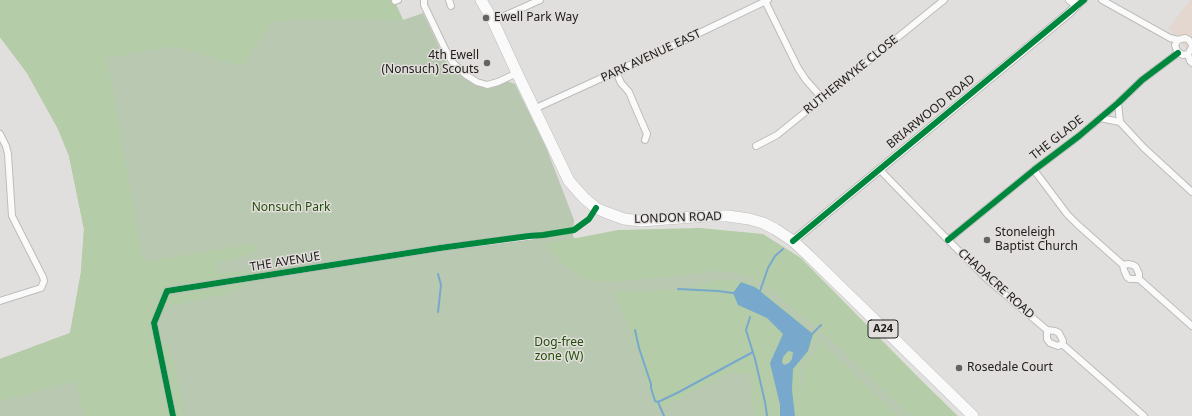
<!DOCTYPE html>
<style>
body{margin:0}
canvas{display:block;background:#e1dfdd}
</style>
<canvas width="1192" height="416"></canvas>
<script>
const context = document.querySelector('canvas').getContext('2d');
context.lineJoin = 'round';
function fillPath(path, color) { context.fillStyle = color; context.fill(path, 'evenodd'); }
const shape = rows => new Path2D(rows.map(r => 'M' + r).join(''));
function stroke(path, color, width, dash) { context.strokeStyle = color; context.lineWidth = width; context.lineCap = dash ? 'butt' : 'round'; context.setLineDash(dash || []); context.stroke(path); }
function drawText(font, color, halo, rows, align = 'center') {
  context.font = font + ' "Noto Sans",sans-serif'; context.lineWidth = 3; context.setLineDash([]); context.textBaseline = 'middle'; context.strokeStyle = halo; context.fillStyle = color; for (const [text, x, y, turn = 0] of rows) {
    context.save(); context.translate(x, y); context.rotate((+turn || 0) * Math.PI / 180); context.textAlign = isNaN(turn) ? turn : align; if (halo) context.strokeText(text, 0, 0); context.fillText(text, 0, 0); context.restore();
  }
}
const commercial = shape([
 [1190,0,1192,0,1192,55,1168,29]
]);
const green = shape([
 [0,0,394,0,403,20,423,13,447,63,467,80,491,88,507,81,515,84,546,147,574,220,573,237,582,242,700,228,952,416,0,416,0,359,70,333,81,272,84,229,69,156,58,129,27,73,0,37]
]);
const forest = shape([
 [0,0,394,0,403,20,298,19,273,22,241,66,176,46,105,58,109,68,143,262,251,244,258,252,216,263,216,273,262,271,262,279,226,294,160,308,153,334,170,347,185,416,84,416,76,381,0,401,0,359,70,333,81,272,84,229,69,156,58,129,27,73,0,37],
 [700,228,763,234,801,258,918,377,958,416,911,416,837,345,758,279,719,270,669,277,605,282,582,278,562,263,545,244,618,230],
 [716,280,752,282,818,336,799,369,803,414,802,369,820,341,898,416,754,416,750,374,731,372,656,411,634,340,613,291,648,292,692,287]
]);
const water = shape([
 [741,282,755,287,813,334,808,351,793,369,792,390,795,416,780,416,780,405,770,363,783,334,767,318,738,305,733,293],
 [788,351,793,352,792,359,789,363,784,365,782,362,783,357]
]);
const stream = shape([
 [678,289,718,291,733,293],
 [760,291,768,268,775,256,783,249],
 [438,312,441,285,438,274],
 [750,317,746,330,755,359,765,402,767,416],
 [635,330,639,348,651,384,651,388,655,401,658,402,677,393,753,352],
 [812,334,821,325],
 [658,402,664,416]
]);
const street = shape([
 [424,0,424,5,447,53,453,63,466,75,477,82,487,85,498,82,517,73],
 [449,0,451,6],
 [1102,0,1170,38,1178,40],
 [395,1,398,0],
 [765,1,798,68,806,80,822,98],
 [1077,5,1084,0],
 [493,21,540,0],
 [1192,45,1189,40,1185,38,1178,40,1175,45,1177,51,1181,54,1183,55,1188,54,1192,47],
 [1188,54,1190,61,1192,63],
 [616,72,621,83,629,92,637,111,647,134,645,140],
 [1118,103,1120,122],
 [534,109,687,39,768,0],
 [1100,118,1120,122,1144,148,1192,192],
 [0,134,6,146,8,154,12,216,43,277,44,281,41,288,0,301],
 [756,146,777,135,944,0],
 [879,169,948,240,988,280,1047,330,1055,331,1059,333,1063,341,1062,344],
 [1034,170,1067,214,1078,225,1123,265,1124,270,1127,277,1130,279,1139,279,1192,326],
 [948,240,1034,170,1079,136,1118,103,1142,80,1178,53],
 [1123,265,1128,264,1133,265,1136,267,1139,274,1139,279],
 [1047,330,1047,339,1050,343,1058,346,1062,344],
 [1062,344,1144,416],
 [173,416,154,323,167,291,440,248,534,236]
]);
const secondary = shape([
 [793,241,1069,13,1077,5,1070,0]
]);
const highway = shape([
 [481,0,493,21,517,73,569,181,584,198,596,208,605,212,624,219,641,221,706,216,728,216,749,219,763,223,775,229,793,241,808,255,973,416]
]);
const cycleway = shape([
 [948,240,1034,170,1079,136,1118,103,1142,80,1178,53],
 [793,241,1084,0],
 [173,416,154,323,167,291,440,248,529,236,543,235,574,230,589,219,596,208]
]);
const markers = [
 [486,18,4,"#646362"],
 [487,63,4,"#646362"],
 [987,240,4,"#646362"],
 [959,368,4,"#646362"]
];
const shields = [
 [883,329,30]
];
const shieldNames = [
 ["A24",883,329]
];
const poiNames = [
 ["Ewell Park Way",494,18],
 ["4th Ewell",479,56,"right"],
 ["(Nonsuch) Scouts",479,70,"right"],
 ["Stoneleigh",995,233],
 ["Baptist Church",995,247],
 ["Rosedale Court",967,368]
];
const streetNames = [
 ["PARK AVENUE EAST",651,56,-25],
 ["RUTHERWYKE CLOSE",851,75,-39],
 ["BRIARWOOD ROAD",931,112,-39],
 ["THE GLADE",1057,138,-38],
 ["LONDON ROAD",678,218,-2],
 ["THE AVENUE",285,262,-9],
 ["CHADACRE ROAD",996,284,42]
];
const parkNames = [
 ["Nonsuch Park",291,208],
 ["Dog-free",559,343],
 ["zone (W)",559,357]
];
fillPath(commercial, '#e4d7d0');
fillPath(green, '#b9c8b0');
fillPath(forest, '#b4cda8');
fillPath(water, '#78a8cc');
stroke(stream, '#78a8cc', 2);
stroke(street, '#bdbcba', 8);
stroke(secondary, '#bdbcba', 10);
stroke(highway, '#bdbcba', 12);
stroke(street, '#fafafa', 6);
stroke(secondary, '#fafafa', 8);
stroke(highway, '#fafafa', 11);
stroke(cycleway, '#00873e', 6);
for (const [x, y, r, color] of markers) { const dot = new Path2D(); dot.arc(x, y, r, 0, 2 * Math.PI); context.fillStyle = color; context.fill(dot); stroke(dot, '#e2dedc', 1.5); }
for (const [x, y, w] of shields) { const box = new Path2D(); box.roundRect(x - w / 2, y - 9, w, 18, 3); context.fillStyle = '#e2dedc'; context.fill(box); stroke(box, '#21201f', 1); }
drawText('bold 11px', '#21201f', null, shieldNames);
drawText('12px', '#21201f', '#e2dedc', poiNames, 'left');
drawText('12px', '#21201f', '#e2dedc', streetNames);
drawText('12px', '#224e07', '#e2dedc', parkNames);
</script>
